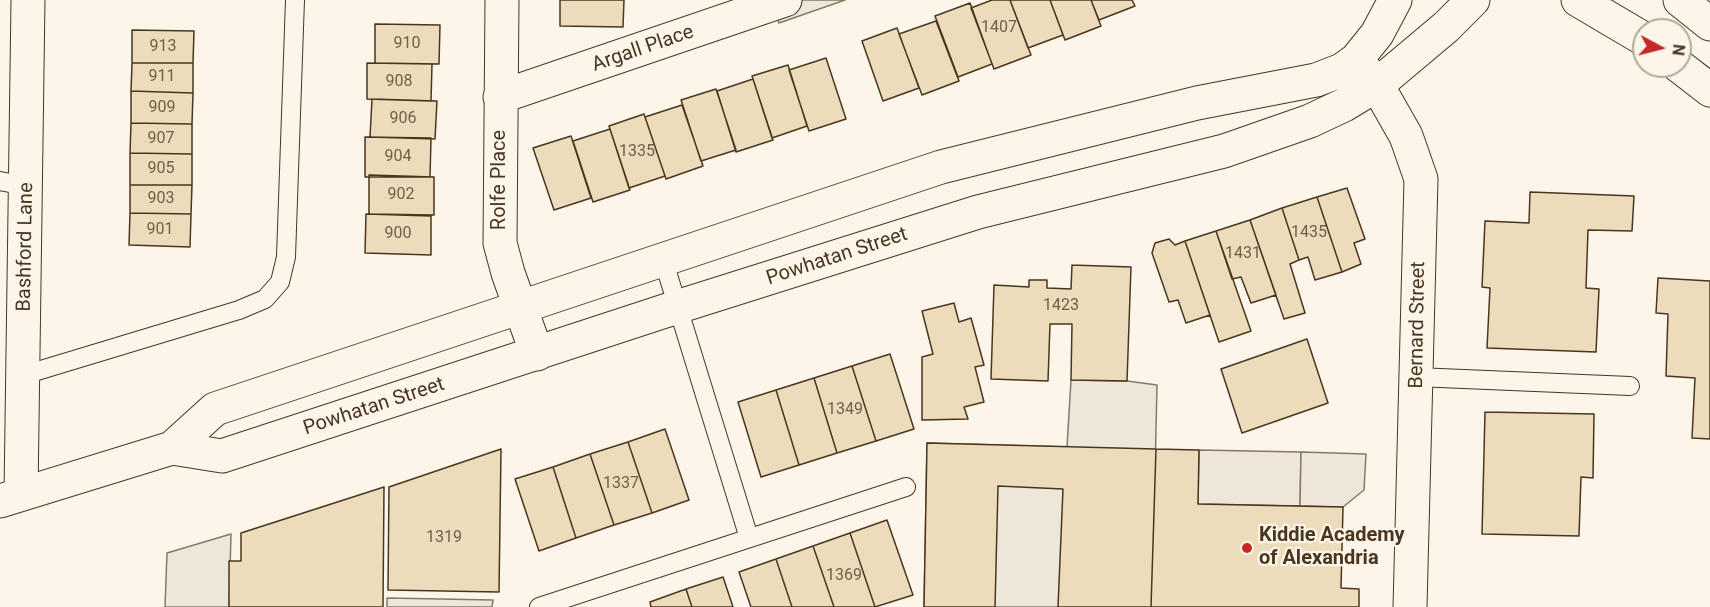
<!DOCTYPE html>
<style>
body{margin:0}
#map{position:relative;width:1710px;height:607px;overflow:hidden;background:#fbf6e9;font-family:Roboto,sans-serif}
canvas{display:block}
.north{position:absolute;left:1632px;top:18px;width:60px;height:60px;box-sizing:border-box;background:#fbf6e9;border:2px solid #b4a999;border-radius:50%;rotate:97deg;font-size:16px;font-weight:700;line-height:24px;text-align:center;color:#4a3520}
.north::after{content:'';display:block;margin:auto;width:21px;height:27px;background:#c62828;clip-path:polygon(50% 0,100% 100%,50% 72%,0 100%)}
</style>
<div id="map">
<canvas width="1710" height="607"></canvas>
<div class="north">N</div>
</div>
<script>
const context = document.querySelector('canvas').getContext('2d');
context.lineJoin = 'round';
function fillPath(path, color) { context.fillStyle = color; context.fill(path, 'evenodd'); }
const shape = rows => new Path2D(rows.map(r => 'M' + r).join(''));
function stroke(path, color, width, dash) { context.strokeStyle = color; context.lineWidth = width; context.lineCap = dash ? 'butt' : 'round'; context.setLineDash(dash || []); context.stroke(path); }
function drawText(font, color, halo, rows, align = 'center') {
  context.font = font + ' Roboto,sans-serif'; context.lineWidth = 4.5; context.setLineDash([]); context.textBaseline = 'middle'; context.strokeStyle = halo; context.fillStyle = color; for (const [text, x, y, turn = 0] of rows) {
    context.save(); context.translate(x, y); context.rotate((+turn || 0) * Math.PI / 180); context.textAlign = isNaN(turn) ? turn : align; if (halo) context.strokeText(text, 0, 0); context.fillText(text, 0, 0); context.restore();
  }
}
const green = shape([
 [1199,450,1301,452,1300,506,1198,504,1199,450]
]);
const parking = shape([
 [772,0,845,0,779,23,772,0],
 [1071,380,1127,381,1157,385,1152,607,924,607,927,443,1067,447,1071,380],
 [1301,452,1366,454,1364,490,1343,507,1300,506,1301,452],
 [231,534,229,607,165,607,167,553,231,534],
 [387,598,493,600,492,607,387,607,387,598]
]);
const building = shape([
 [560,0,624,0,623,27,560,26,560,0],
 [992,0,1010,0,1031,55,994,69,971,8,992,0],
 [1010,0,1050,0,1063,35,1028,48,1010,0],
 [1050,0,1091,0,1101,26,1065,40,1050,0],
 [1091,0,1132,0,1135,6,1099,20,1091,0],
 [970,3,992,64,958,77,935,16,970,3],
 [936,21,959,81,922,95,899,34,936,21],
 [375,24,440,25,439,64,375,63,375,24],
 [897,28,919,88,883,101,862,41,897,28],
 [132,30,194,31,193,63,132,63,132,30],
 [826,58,846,119,809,131,789,70,826,58],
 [132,63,193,63,193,93,131,91,132,63],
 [367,63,432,64,431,101,367,99,367,63],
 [788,65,807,126,772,138,752,76,788,65],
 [753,79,773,140,736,152,717,91,753,79],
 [716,89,736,150,701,161,681,100,716,89],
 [131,91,193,93,192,124,131,123,131,91],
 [372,99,437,101,435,139,370,137,372,99],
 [682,105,703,166,666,179,645,117,682,105],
 [644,114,665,176,629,188,609,126,644,114],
 [131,123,192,124,192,154,130,153,131,123],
 [610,129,630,190,593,202,573,141,610,129],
 [571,136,591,198,554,210,533,148,571,136],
 [365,137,431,138,430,177,365,177,365,137],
 [130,153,192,154,192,185,130,185,130,153],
 [369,175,434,177,434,215,369,214,369,175],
 [130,185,192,185,191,214,130,213,130,185],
 [1347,188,1365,239,1354,243,1361,264,1342,272,1317,197,1347,188],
 [1530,192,1634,196,1632,231,1588,230,1586,288,1599,289,1596,352,1487,348,1490,288,1482,287,1485,221,1529,223,1530,192],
 [1317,197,1342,272,1315,280,1308,257,1299,260,1282,208,1317,197],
 [1282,208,1299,260,1290,264,1305,313,1284,319,1250,220,1282,208],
 [130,213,191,214,190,247,129,245,130,213],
 [366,214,431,216,431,255,365,253,366,214],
 [1250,220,1276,295,1251,303,1241,277,1232,279,1216,231,1250,220],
 [1216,231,1251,331,1219,342,1185,241,1216,231],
 [1169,239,1175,245,1185,241,1210,315,1186,323,1178,300,1169,302,1152,253,1155,243,1169,239],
 [1072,265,1131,267,1127,381,1071,380,1072,324,1050,324,1048,381,991,379,994,285,1029,287,1029,280,1047,280,1047,288,1071,289,1072,265],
 [1658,278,1710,281,1710,439,1692,438,1695,378,1666,376,1668,314,1656,313,1658,278],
 [954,303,959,322,971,318,984,365,975,367,984,402,964,407,968,419,922,420,922,357,933,354,922,311,954,303],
 [1307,339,1328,403,1242,433,1221,369,1307,339],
 [890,354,914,429,876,441,852,366,890,354],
 [852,366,876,441,837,453,814,378,852,366],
 [814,378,837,453,799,465,776,390,814,378],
 [776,390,799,465,761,477,738,402,776,390],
 [1485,412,1594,414,1593,478,1581,477,1579,536,1482,534,1485,412],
 [665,429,689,500,652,513,628,442,665,429],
 [628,442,652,513,614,525,590,454,628,442],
 [927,443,1156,449,1151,607,1058,607,1063,489,998,486,995,607,924,607,927,443],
 [501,449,499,592,388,590,389,487,501,449],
 [1156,449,1199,450,1198,504,1343,507,1341,588,1359,589,1359,607,1151,607,1156,449],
 [590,454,614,525,576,538,553,467,590,454],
 [553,467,576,538,539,551,515,479,553,467],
 [384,487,383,607,229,607,229,561,241,561,241,533,384,487],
 [887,520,913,595,875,607,850,533,887,520],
 [850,533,875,607,834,607,813,546,850,533],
 [813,546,834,607,792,607,776,559,813,546],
 [776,559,792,607,751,607,739,572,776,559],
 [723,577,733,607,692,607,686,589,723,577],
 [686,589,692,607,651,607,650,602,686,589]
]);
const lane = shape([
 [0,181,26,186],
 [663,259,749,538],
 [24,375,239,310,265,299,280,282,286,257,295,0],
 [1416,377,1630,386],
 [539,607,906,487]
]);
const street = shape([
 [502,0,500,243,508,273,537,354],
 [1360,64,1377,85,1406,136,1421,179,1410,607],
 [500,97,785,0],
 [21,494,28,0]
]);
const secondary = shape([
 [1578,0,1644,39],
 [1680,0,1710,24],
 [1679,66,1710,90],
 [172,448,222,456,677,307,978,212,1224,151,1310,121,1344,105,1377,85,1446,27,1473,0],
 [0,501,172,448,215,409,941,167,1197,103,1316,80,1342,70,1356,60,1377,34,1395,0]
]);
const markers = [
 [1247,548,6,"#c62828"]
];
const numberNames = [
 ["1407",999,28],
 ["910",407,44],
 ["913",163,47],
 ["911",162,77],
 ["908",399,82],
 ["909",162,108],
 ["906",403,119],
 ["907",161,139],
 ["1335",637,152],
 ["904",398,157],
 ["905",161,169],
 ["902",401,195],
 ["903",161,199],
 ["901",160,230],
 ["1435",1309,233],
 ["900",398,234],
 ["1431",1243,254],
 ["1423",1061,306],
 ["1349",845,410],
 ["1337",621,484],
 ["1319",444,538],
 ["1369",844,576]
];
const streetNames = [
 ["Argall Place",643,49,-19],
 ["Rolfe Place",500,180,-90],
 ["Bashford Lane",26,247,-89],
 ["Powhatan Street",837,257,-18],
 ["Bernard Street",1418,325,-89],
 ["Powhatan Street",374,407,-18]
];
const poiNames = [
 ["Kiddie Academy",1259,536],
 ["of Alexandria",1259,559]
];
fillPath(green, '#ede6d9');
stroke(green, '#887966', 1.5);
fillPath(parking, '#ede7d9');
stroke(parking, '#887966', 1.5);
fillPath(building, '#ecdcbc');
stroke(building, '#4a3520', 1.5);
stroke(lane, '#4a3520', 20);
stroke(street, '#4a3520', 35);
stroke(secondary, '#4a3520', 35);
stroke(lane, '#fbf6e9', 18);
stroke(street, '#fbf6e9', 33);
stroke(secondary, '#fbf6e9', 33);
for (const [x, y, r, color] of markers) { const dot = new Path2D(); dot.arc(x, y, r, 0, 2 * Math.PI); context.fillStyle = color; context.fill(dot); stroke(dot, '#fbf6e9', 2); }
drawText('16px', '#725f47', null, numberNames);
drawText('20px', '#4a3520', '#fbf6e9', streetNames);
drawText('bold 20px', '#4a3520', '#fbf6e9', poiNames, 'left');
</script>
